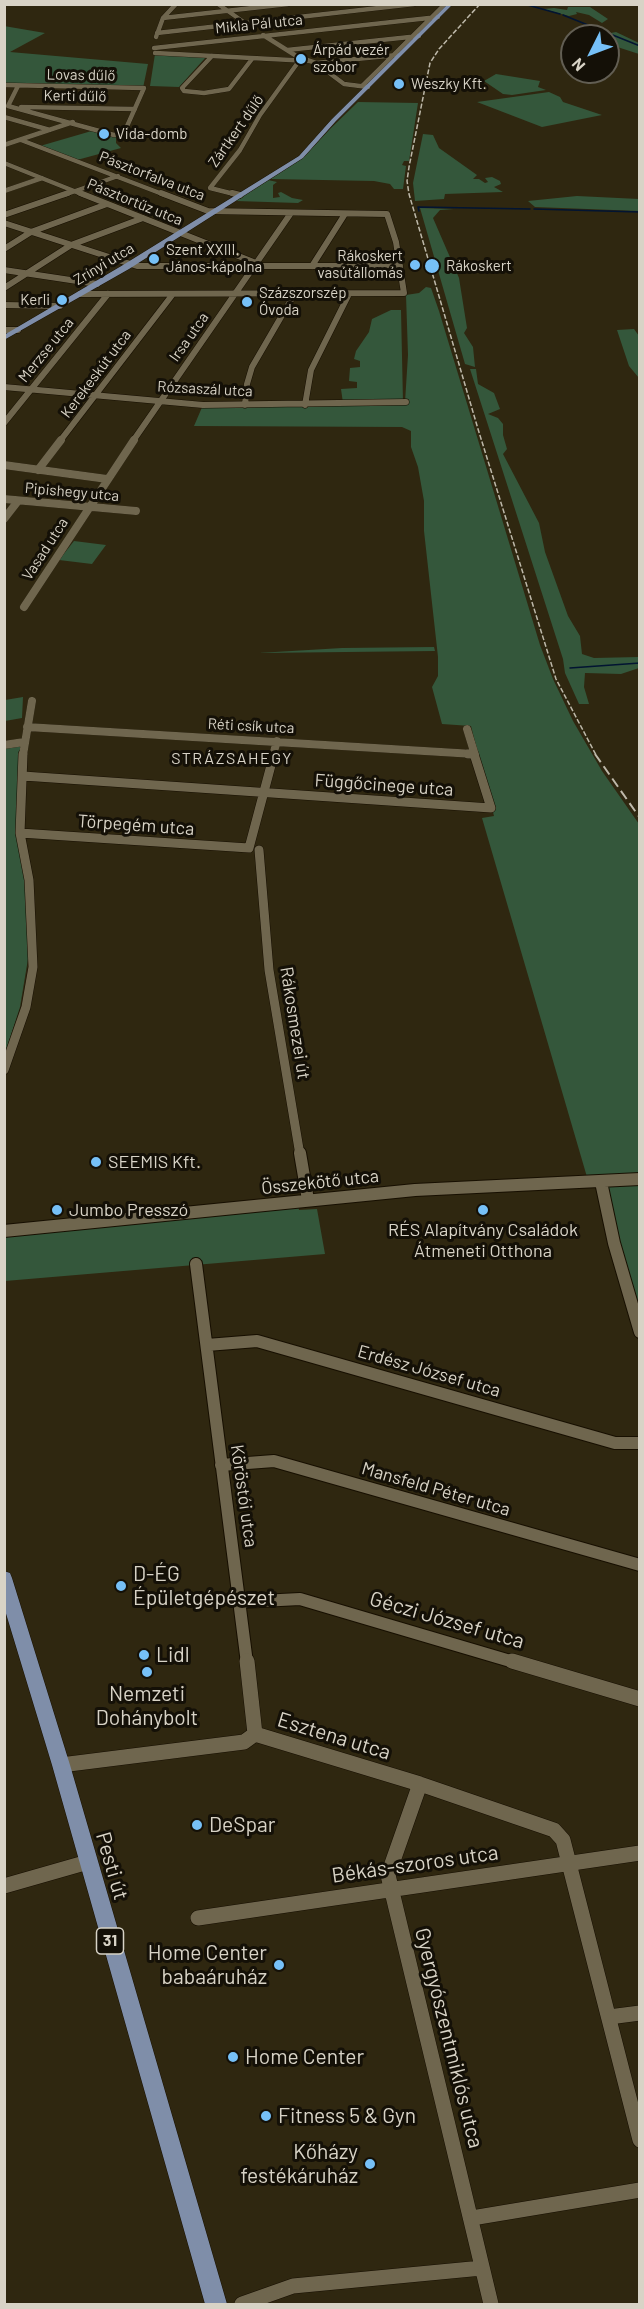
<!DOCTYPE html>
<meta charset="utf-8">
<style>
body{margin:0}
#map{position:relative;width:644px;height:2309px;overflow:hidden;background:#2f2710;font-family:Barlow,sans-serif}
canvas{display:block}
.frame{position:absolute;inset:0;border:6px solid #d8d3c6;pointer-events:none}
.north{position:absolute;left:560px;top:24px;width:60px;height:60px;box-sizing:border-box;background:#141007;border:2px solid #625e53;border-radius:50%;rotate:228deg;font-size:16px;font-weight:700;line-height:24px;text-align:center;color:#d8d3c6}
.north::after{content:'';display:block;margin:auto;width:21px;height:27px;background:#76c0f7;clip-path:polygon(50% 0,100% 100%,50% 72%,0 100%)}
</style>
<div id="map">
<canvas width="644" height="2309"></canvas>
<div class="frame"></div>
<div class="north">N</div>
</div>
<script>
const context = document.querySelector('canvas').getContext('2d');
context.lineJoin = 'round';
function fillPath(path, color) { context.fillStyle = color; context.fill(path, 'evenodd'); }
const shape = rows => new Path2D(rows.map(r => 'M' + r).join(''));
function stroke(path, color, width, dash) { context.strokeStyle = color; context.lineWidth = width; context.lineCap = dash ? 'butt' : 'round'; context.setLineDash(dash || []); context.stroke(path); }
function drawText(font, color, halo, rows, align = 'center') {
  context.font = font + ' Barlow,sans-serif'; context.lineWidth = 6; context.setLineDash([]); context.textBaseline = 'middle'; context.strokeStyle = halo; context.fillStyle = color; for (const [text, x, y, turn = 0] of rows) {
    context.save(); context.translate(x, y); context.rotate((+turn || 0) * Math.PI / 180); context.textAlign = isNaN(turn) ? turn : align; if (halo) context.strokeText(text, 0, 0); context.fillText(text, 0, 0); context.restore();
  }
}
const green = shape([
 [568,7,590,7,608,19,602,23,589,15,576,12,577,14,569,16,543,9,554,8,567,10],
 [4,26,45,33,10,52,148,64,143,88,5,84],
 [616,32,639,43,639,54,608,44,608,36,600,35],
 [155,54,206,57,179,87,150,86],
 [496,74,540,81,538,87,546,90,512,95,503,94,484,81],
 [549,92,560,97,563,102,602,115,542,127,477,102],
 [358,102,418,103,409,161,404,161,402,165,406,166,403,189,394,189,390,184,374,181,270,179,304,157,331,128],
 [95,130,116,137,116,143,121,148,77,160,40,146],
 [423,134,433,135,439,148,477,175,473,179,479,179,485,183,488,182,485,178,492,177,500,181,501,184,494,187,503,192,445,194,444,199,415,201,413,183],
 [268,180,277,182,273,185,273,198,280,197,278,193,281,192,292,198,303,200,298,203,236,201],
 [577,196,639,199,639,211,535,207,528,201],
 [420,208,454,209,440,210,433,218,459,278,467,328,464,333,473,347,475,367,465,364],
 [426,287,431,288,439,311,540,645,553,679,573,721,602,771,639,824,639,1175,587,1177,482,818,494,816,471,726,442,724,432,687,438,676,438,657,424,531,424,501,418,467,411,447,411,431,402,427,194,426,203,405,405,402,408,355,406,295,419,293],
 [391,310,401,310,403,402,343,403,341,389,357,388,357,382,349,381,350,368,360,367,360,361,354,359,356,351,369,332,372,319],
 [634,329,639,336,639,378,629,366,617,330],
 [470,369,476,369,478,384,494,393,500,409,488,414,498,418,503,424,503,435,507,449,503,454,539,523,545,552,568,616,580,636,582,654,594,658,639,657,639,668,621,674,585,673,584,687,589,704,579,704,565,673,563,659],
 [74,541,106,545,92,564,59,560],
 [434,647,435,651,258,653,342,648],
 [23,697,22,718,5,721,5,700],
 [24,742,20,833,29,880,28,959,20,1007,5,1053,5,745],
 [639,1180,639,1335,601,1182],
 [298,1204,299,1210,317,1209,325,1254,5,1281,5,1235]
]);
const stream = shape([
 [524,4,560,14],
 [563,15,640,46],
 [534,209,640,212],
 [419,211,418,207,530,209],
 [570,668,640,663]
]);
const minorFar5 = shape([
 [218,4,245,23],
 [163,18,288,4],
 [157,33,414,4],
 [263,35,298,57,316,63,344,84,368,87],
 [156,37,163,18,176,4],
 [154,48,438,17],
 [287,50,419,36],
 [155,53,310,61],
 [212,56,182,88,184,91,204,93,229,89,252,59],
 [316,63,397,55],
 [4,85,144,88,124,133,114,135,8,106,18,86],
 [362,86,445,4],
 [21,107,135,109],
 [4,117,50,130],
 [21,140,165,195],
 [4,145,73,122],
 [4,163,84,195],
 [4,191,42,178],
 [64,195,118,176],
 [238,195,210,188,240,150,260,115,299,61]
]);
const minorFar4 = shape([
 [80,193,256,263],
 [232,193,240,195],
 [4,215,68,193],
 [4,223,137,266,400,266],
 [4,249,31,232,107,204],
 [312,266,345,214],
 [4,270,97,284],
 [4,288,71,245,143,218],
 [80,294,404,293,396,242,387,214,208,211,161,193],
 [4,305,60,306],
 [4,330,18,330],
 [4,387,203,405,406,402],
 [245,405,247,384,252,367,295,293],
 [305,405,311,370,349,294],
 [4,423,108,294],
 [60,441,173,294],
 [133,441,291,213]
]);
const minorFar3 = shape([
 [4,465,107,479],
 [38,470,61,440],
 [4,499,136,511],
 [4,519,18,501],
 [24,607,134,440],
 [27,727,474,754],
 [467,729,475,755],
 [4,745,24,742],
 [23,755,32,701],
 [273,755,277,741]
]);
const minorFar2 = shape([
 [468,754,474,754],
 [23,776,491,808,474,754],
 [20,833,249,848,274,754],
 [259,850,269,970,300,1155],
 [4,1070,26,1007,33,967,29,880,20,833,23,754]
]);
const minorFar1 = shape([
 [300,1153,308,1200],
 [601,1182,614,1243,640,1332],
 [4,1231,415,1190,640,1179],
 [196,1264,247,1663],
 [207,1345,257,1341,615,1443,640,1443],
 [221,1465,274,1461,640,1565],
 [241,1602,300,1599,517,1663]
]);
const minor = shape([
 [247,1661,255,1734],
 [512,1661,640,1699],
 [255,1734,420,1784,554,1830,563,1840,640,2140],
 [61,1765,244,1742,255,1734],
 [420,1784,388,1875,491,2304],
 [4,1886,88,1862],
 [198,1918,640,1853],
 [609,2017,640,2013],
 [472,2218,640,2190],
 [242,2304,293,2286,482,2268]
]);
const major = shape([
 [448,4,453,4,336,121,303,158,129,269,4,340,4,335,123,265,299,156,332,119,448,4],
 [4,1571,10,1573,12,1578,70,1765,227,2304,205,2304,52,1765,4,1607,4,1571]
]);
const railFar1 = shape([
 [480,4,439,49,430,63,409,167,407,181,409,194,478,429,556,679,596,755]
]);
const rail = shape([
 [595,754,640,818]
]);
const markers = [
 [301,59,6,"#76c0f7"],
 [399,84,6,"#76c0f7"],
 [104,134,6,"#76c0f7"],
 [154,259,6,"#76c0f7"],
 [415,265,6,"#76c0f7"],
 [432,266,8,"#76c0f7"],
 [62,300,6,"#76c0f7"],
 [247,302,6,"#76c0f7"],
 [96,1162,6,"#76c0f7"],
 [57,1210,6,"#76c0f7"],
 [483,1210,6,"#76c0f7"],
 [121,1586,6,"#76c0f7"],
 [144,1655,6,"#76c0f7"],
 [147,1672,6,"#76c0f7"],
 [197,1825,6,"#76c0f7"],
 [279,1965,6,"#76c0f7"],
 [233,2057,6,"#76c0f7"],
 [266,2116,6,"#76c0f7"],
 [370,2164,6,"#76c0f7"]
];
const farStreetnames = [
 ["Mikla Pál utca",259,24,-6],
 ["Lovas dűlő",81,75,1],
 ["Kerti dűlő",75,96,1],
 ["Zártkert dűlő",236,131,-55],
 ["Pásztorfalva utca",152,176,21],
 ["Pásztortűz utca",135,202,22],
 ["Zrínyi utca",104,264,-31],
 ["Irsa utca",189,337,-55],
 ["Merzse utca",46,350,-51],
 ["Kerekeskút utca",96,374,-53],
 ["Rózsaszál utca",205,389,3],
 ["Pipishegy utca",72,492,5],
 ["Vasad utca",45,549,-57],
 ["Réti csík utca",251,726,3]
];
const farPoinames = [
 ["Árpád vezér",313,50],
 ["szobor",313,67],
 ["Weszky Kft.",411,84],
 ["Vida-domb",116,134],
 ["Szent XXIII.",166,250],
 ["János-kápolna",166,267],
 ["Rákoskert",403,256,"right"],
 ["vasútállomás",403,273,"right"],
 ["Rákoskert",446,266],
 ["Százszorszép",259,293],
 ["Óvoda",259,310],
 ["Kerli",50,300,"right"]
];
const farNeighbourhoodnames = [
 ["STRÁZSAHEGY",232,759]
];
const shields = [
 [110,1941,27]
];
const shieldNames = [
 ["31",110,1941]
];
const streetNames = [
 ["Függőcinege utca",384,785,4],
 ["Törpegém utca",136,825,4],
 ["Rákosmezei út",295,1023,81],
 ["Összekötő utca",320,1182,-6],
 ["Erdész József utca",429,1371,16],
 ["Mansfeld Péter utca",436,1489,16],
 ["Köröstói utca",244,1496,82]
];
const poiNames = [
 ["SEEMIS Kft.",108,1162],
 ["Jumbo Presszó",69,1210],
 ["RÉS Alapítvány Családok",483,1230,"center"],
 ["Átmeneti Otthona",483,1251,"center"]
];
const nearPoinames = [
 ["D-ÉG",133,1574],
 ["Épületgépészet",133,1598],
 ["Lidl",156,1655],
 ["Nemzeti",147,1694,"center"],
 ["Dohánybolt",147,1718,"center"],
 ["DeSpar",209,1825],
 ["Home Center",267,1953,"right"],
 ["babaáruház",267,1977,"right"],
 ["Home Center",245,2057],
 ["Fitness 5 & Gyn",278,2116],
 ["Kőházy",358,2152,"right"],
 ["festékáruház",358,2176,"right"]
];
const nearStreetnames = [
 ["Géczi József utca",447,1620,16],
 ["Esztena utca",334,1736,17],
 ["Békás-szoros utca",415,1864,-8],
 ["Pesti út",112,1866,74],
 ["Gyergyószentmiklós utca",449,2038,76]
];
fillPath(green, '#34573b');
stroke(stream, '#021432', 1.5);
stroke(minorFar5, '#170f00', 5);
stroke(minorFar4, '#170f00', 7);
stroke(minorFar3, '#170f00', 8);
stroke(minorFar2, '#170f00', 10);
stroke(minorFar1, '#170f00', 14);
stroke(minor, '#170f00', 16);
stroke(major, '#170f00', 1);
stroke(minorFar5, '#6f664e', 4.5);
stroke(minorFar4, '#6f664e', 6);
stroke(minorFar3, '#6f664e', 8);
stroke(minorFar2, '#6f664e', 9);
stroke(minorFar1, '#6f664e', 12);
stroke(minor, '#6f664e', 15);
fillPath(major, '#7f8ea9');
stroke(railFar1, '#beb9aa', 1.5, [5, 2]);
stroke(rail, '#beb9aa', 2, [10, 5]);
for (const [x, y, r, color] of markers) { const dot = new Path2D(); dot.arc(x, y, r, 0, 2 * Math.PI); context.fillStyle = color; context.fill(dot); stroke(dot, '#141007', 2); }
drawText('15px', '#d8d3c6', '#141007', farStreetnames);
drawText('15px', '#d8d3c6', '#141007', farPoinames, 'left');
context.letterSpacing = '1.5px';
drawText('16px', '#d8d3c6', '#141007', farNeighbourhoodnames);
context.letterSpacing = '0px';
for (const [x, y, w] of shields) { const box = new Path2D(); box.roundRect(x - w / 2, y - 13, w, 26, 4.5); context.fillStyle = '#141007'; context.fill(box); stroke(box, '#d8d3c6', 1.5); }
drawText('bold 16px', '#d8d3c6', null, shieldNames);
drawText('18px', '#d8d3c6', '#141007', streetNames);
drawText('18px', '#d8d3c6', '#141007', poiNames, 'left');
drawText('21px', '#d8d3c6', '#141007', nearPoinames, 'left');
drawText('21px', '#d8d3c6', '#141007', nearStreetnames);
</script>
